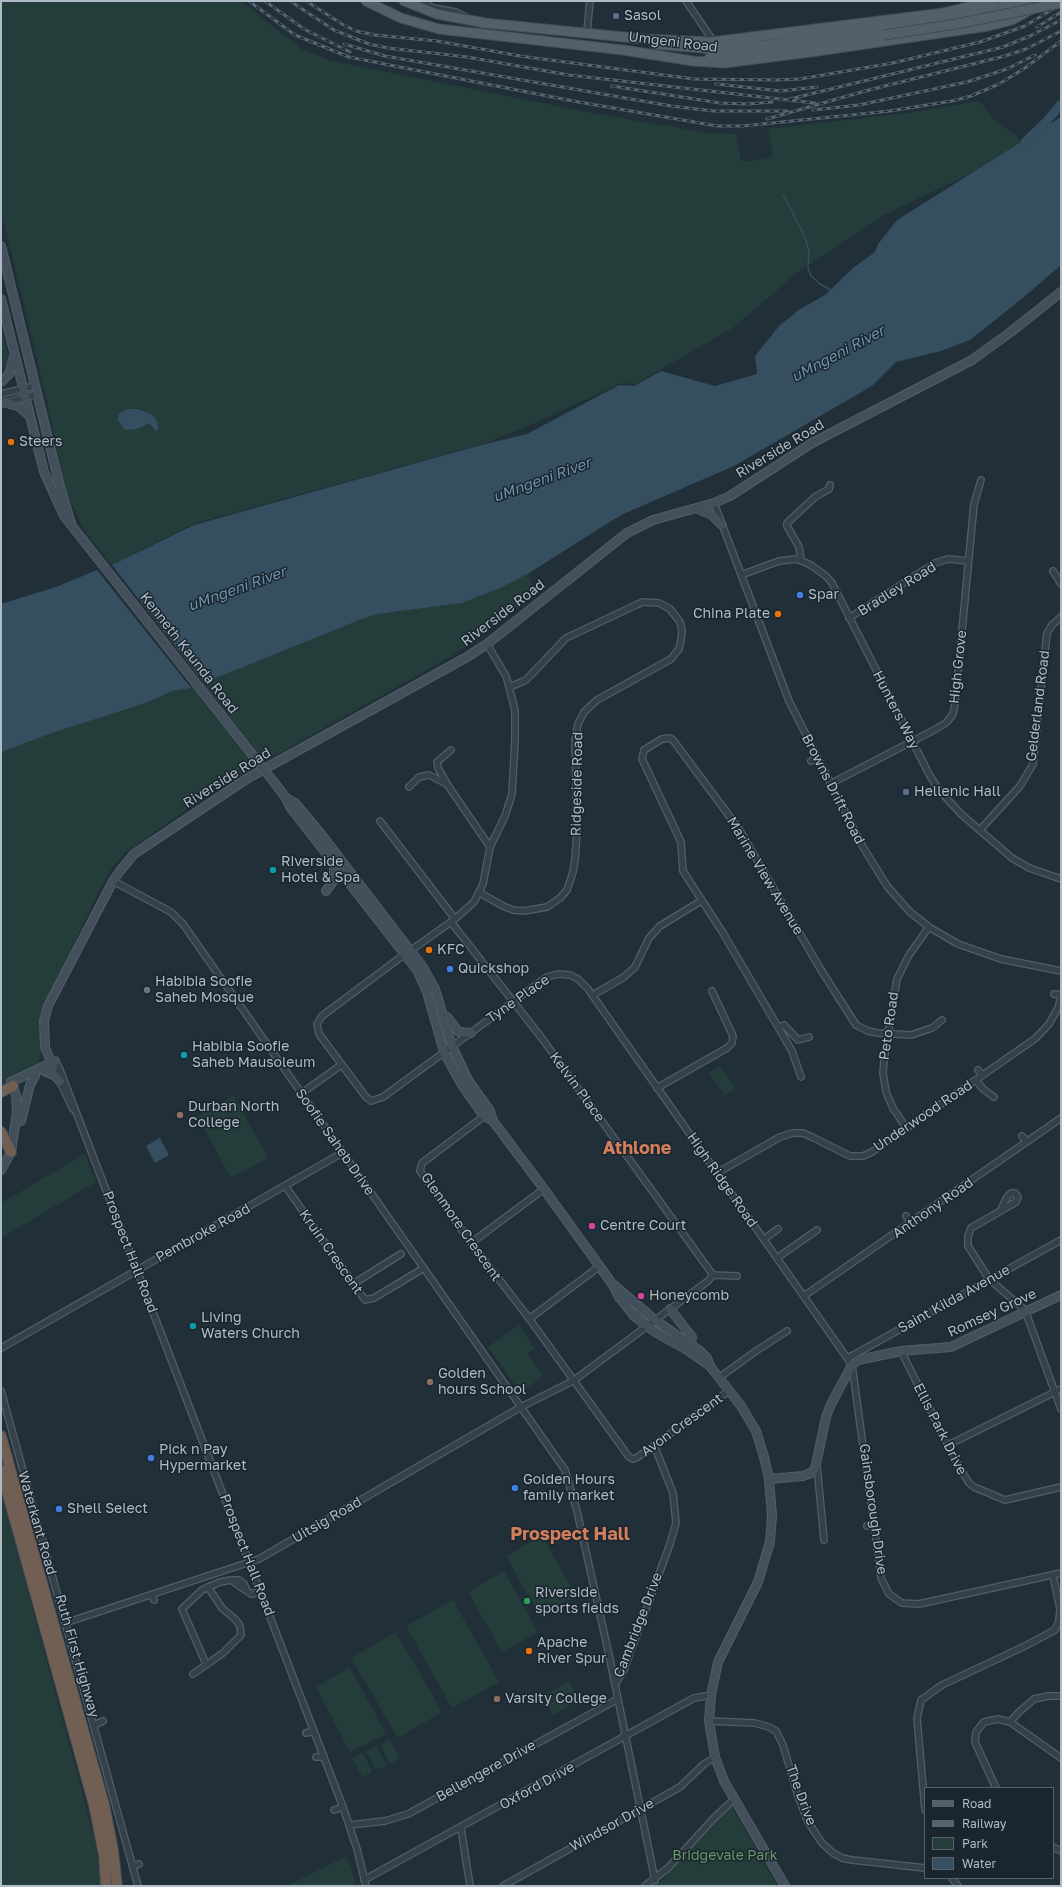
<!DOCTYPE html>
<style>
body{margin:0}
#map{position:relative;width:1062px;height:1887px;overflow:hidden;background:#212f39;font-family:"Golos Text",sans-serif}
canvas{display:block}
.frame{position:absolute;inset:0;border:2px solid #afbbc6;pointer-events:none}
.legend{position:absolute;left:924px;top:1787px;width:130px;height:92px;box-sizing:border-box;background:#1a252e;border:1px solid #56616b;margin:0;padding:5px 7px;list-style:none;font-size:12px;color:#afbbc6}
.legend li{display:flex;align-items:center;gap:8px;height:20px}
.legend b{width:20px;border:1px solid #56616b}
</style>
<div id="map">
<canvas width="1062" height="1887"></canvas>
<div class="frame"></div>
<ul class="legend">
<li><b style="height:5px;background:#53606a"></b>Road</li>
<li><b style="height:5px;background:#576571"></b>Railway</li>
<li><b style="height:11px;background:#243c3a"></b>Park</li>
<li><b style="height:11px;background:#354e60"></b>Water</li>
</ul>
</div>
<script>
const context = document.querySelector('canvas').getContext('2d');
context.lineJoin = 'round';
function fillPath(path, color) { context.fillStyle = color; context.fill(path, 'evenodd'); }
const shape = rows => new Path2D(rows.map(r => 'M' + r).join(''));
function stroke(path, color, width, dash) { context.strokeStyle = color; context.lineWidth = width; context.lineCap = dash ? 'butt' : 'round'; context.setLineDash(dash || []); context.stroke(path); }
function drawText(font, color, halo, rows, align = 'center') {
  context.font = font + ' "Golos Text",sans-serif'; context.lineWidth = 3; context.setLineDash([]); context.textBaseline = 'middle'; context.strokeStyle = halo; context.fillStyle = color; for (const [text, x, y, turn = 0] of rows) {
    context.save(); context.translate(x, y); context.rotate((+turn || 0) * Math.PI / 180); context.textAlign = isNaN(turn) ? turn : align; if (halo) context.strokeText(text, 0, 0); context.fillText(text, 0, 0); context.restore();
  }
}
const green = shape([
 [1,1,241,1,303,50,332,61,597,114,710,133,734,134,736,135,741,161,754,161,773,156,768,129,908,113,980,101,995,121,1015,134,1021,143,997,161,882,216,798,272,733,328,635,384,621,383,524,428,483,444,196,523,112,565,86,533,66,493,47,401,1,210],
 [1,325,10,361,1,370],
 [528,573,535,593,487,632,448,658,218,788,125,853,114,865,99,891,46,1003,43,1049,37,1065,23,1075,1,1085,1,752,52,733,146,703,172,691,204,683,362,619,378,614,462,603,500,588],
 [720,1066,736,1088,725,1096,709,1073],
 [234,1096,268,1158,231,1178,197,1116],
 [85,1154,96,1182,1,1238,1,1203],
 [519,1325,534,1348,527,1354,543,1376,521,1393,488,1347],
 [1,1492,87,1810,96,1846,100,1871,100,1886,1,1886],
 [542,1535,576,1596,540,1617,506,1556],
 [504,1571,538,1632,502,1652,468,1592],
 [453,1600,499,1682,452,1708,406,1626],
 [396,1632,442,1712,398,1738,351,1658],
 [350,1667,386,1734,350,1752,316,1687],
 [569,1681,580,1700,553,1715,542,1696],
 [390,1739,400,1758,390,1764,380,1745],
 [377,1746,386,1765,376,1770,366,1751],
 [363,1753,372,1772,362,1777,352,1758],
 [731,1806,778,1886,652,1886,661,1881],
 [347,1856,356,1886,287,1886]
]);
const water = shape([
 [1061,117,1061,265,1024,297,970,340,941,351,896,362,872,386,734,466,621,515,529,573,500,588,462,603,378,614,362,619,204,683,112,565,194,525,481,445,527,434,619,385,634,386,661,371,715,386,757,374,755,356,779,326,800,309,825,295,853,268,875,252,878,244,897,220],
 [128,409,137,409,151,414,156,419,159,429,155,431,150,423,137,429,125,430,117,419,119,414],
 [97,570,191,688,172,691,146,703,52,733,1,752,1,604,56,587],
 [160,1138,169,1155,155,1163,146,1146]
]);
const stream = shape([
 [783,194,805,237,809,251,808,268,811,276,820,284,831,290]
]);
const river = shape([
 [1025,142,1046,122,1060,105]
]);
const street = shape([
 [422,1,433,8,456,12,467,18],
 [686,1,714,42],
 [587,32,590,1],
 [1,394,35,386],
 [1,404,37,394],
 [714,503,789,701,863,847,887,886,910,912,929,927,958,944,1001,959,1061,971],
 [801,560,799,547,787,526,787,523,815,497,829,489,830,485],
 [1053,571,1061,584],
 [741,575,779,561,796,559,809,564,826,576,832,583,930,776,939,790,961,814,1012,858,1029,868,1061,879],
 [849,618,935,563,948,559,968,561],
 [811,761,817,758],
 [446,782,438,768,437,762,451,750],
 [830,784,936,729,947,722,953,714,955,704,974,504,981,480],
 [409,787,419,777,429,775,447,784,490,847],
 [380,821,455,919],
 [980,830,1020,786,1033,764,1047,633,1052,625,1061,617],
 [113,881,171,912,183,924,565,1470,577,1511,609,1655,655,1880],
 [480,893,503,906,513,910,524,911,547,907,560,898,567,890,573,872,575,860,577,833,575,740,578,724,584,712,597,700,671,659,679,649,681,640,682,630,680,622,670,609,659,603,643,602,636,605,566,638,526,680,510,687],
 [451,922,541,1037,713,1275],
 [410,951,455,919,474,902,483,884,490,847,505,816,512,794,515,741,515,710,506,676,487,644],
 [405,954,322,1016,317,1024,319,1034,366,1097,371,1101,383,1097,547,977,558,974,570,975,578,979,588,989,852,1365,881,1578,889,1594,902,1603,919,1604,1061,1573],
 [1054,994,1061,995],
 [593,995,624,977,635,967,649,938,660,926,701,901],
 [778,1027,784,1025,798,1040,809,1037],
 [58,1065,343,1807,357,1849,366,1886],
 [53,1067,73,1109],
 [978,1070,983,1075],
 [801,1077,792,1051,778,1027,723,933,683,871,681,842,642,759,644,750,662,739,670,738,673,740,739,829,818,965,856,1025,868,1031,878,1033,911,1035,932,1028,942,1020],
 [976,1080,983,1089,994,1097],
 [657,1088,727,1048,732,1043,733,1036,712,991],
 [302,1093,341,1065],
 [487,1114,422,1163,420,1171,471,1243,528,1317,629,1457,633,1459,638,1457,730,1390],
 [907,1129,893,1108,886,1092,883,1073,884,1060,897,979,909,955,929,927],
 [1022,1136,1027,1142],
 [717,1173,780,1137,793,1133,803,1133,812,1137,850,1156,863,1156,872,1152,1036,1038,1049,1024,1058,1008,1061,997],
 [286,1187,365,1300,374,1298,424,1268],
 [1001,1210,1007,1197,1011,1193,1015,1193,1018,1197,1016,1202,971,1228,968,1236,968,1246,989,1279,1025,1310,1061,1409],
 [906,1216,911,1223],
 [764,1239,778,1229],
 [471,1243,544,1189],
 [777,1258,817,1230],
 [713,1275,737,1276],
 [353,1284,401,1254],
 [804,1296,1061,1118],
 [529,1319,600,1266],
 [1,1348,342,1153],
 [901,1351,958,1465,969,1483,974,1487,1005,1500,1061,1487],
 [848,1358,1061,1240],
 [720,1377,756,1351,787,1331],
 [1,1391,138,1886],
 [948,1445,1061,1389],
 [817,1465,824,1540],
 [867,1526,874,1525],
 [247,1591,244,1584,239,1580,231,1580,251,1594,261,1592],
 [152,1594,154,1600],
 [65,1623,259,1559,521,1407,573,1381,708,1281,713,1275],
 [206,1664,182,1609,202,1590,220,1582,231,1580],
 [193,1674,223,1653,241,1635,240,1626,236,1620,222,1608,208,1587],
 [615,1684,623,1672,670,1544,676,1523,673,1493,654,1445],
 [709,1721,755,1723,769,1727,776,1731,783,1745,797,1793,808,1822,822,1843,833,1853,842,1858,852,1860,925,1868],
 [1010,1722,1018,1713,1034,1699,1048,1696,1061,1696],
 [94,1725,103,1721],
 [306,1733,314,1731],
 [316,1757,323,1757],
 [996,1788,975,1742,976,1732,984,1722,998,1719,1010,1722,1061,1758],
 [334,1810,343,1807],
 [925,1810,917,1718,921,1700,942,1685,1025,1646,1055,1630,1059,1621,1060,1609,1053,1575],
 [349,1825,385,1821,408,1814,618,1699],
 [461,1828,470,1886],
 [1053,1847,1061,1851],
 [133,1866,139,1864],
 [952,1878,958,1886],
 [364,1880,694,1698,711,1695],
 [503,1886,680,1787,704,1764,715,1757],
 [645,1886,668,1868,714,1818,733,1800]
]);
const secondary = shape([
 [1,246,60,487,71,523],
 [1,299,44,472,64,516,83,540],
 [1,382,9,374,14,357],
 [6,403,18,406,30,416],
 [696,508,712,515,722,525],
 [277,786,286,798,290,807,417,970,427,992,444,1052,462,1085,484,1116,493,1121,544,1189,613,1285,619,1297,634,1316,655,1332,687,1350,710,1366,741,1406,756,1431,764,1457,769,1479,772,1515,770,1542,758,1582,718,1662,711,1695,709,1721,715,1757,724,1781,785,1886],
 [286,798,295,803,321,834,422,966,435,989,452,1046,461,1065,468,1080,490,1111,493,1121],
 [326,891,334,880,334,863],
 [447,1017,459,1032,471,1033],
 [53,1067,45,1047,44,1021,48,1006,113,881,120,871,134,854,248,778,467,657,487,644,627,533,653,520,714,503,730,496,812,443,972,360,1012,331,1061,292],
 [44,1071,54,1075,60,1081],
 [21,1121,30,1085,35,1076],
 [1,1170,11,1152,17,1112,16,1095,11,1082,55,1061],
 [614,1285,655,1320,700,1351,707,1358,710,1366],
 [670,1309,692,1337,691,1344,689,1347],
 [769,1479,803,1476,811,1473,815,1469,826,1417,831,1404,852,1365,858,1360,901,1351,951,1347,1061,1295]
]);
const primary = shape([
 [366,1,401,18,439,29,623,50,693,61,724,63,811,52,988,26,1012,20,1046,1],
 [404,1,437,14,485,23,644,39,711,42,943,13,993,1],
 [654,44,713,49,765,45,953,18,1027,1],
 [710,57,767,52,884,35]
]);
const highway = shape([
 [1,1092,13,1086],
 [1,1132,11,1152],
 [1,1436,104,1804,113,1850,117,1886],
 [1,1470,94,1805,104,1855,106,1886]
]);
const rail = shape([
 [249,1,295,35,349,57,573,101,717,126,743,126,890,111,952,101,971,96,999,84,1025,68,1061,41],
 [265,1,304,29,350,52],
 [290,1,334,30,369,44,388,48,467,57,569,75,815,103],
 [306,1,342,24,356,31,375,35,437,41,520,56,694,79,776,80,800,79,893,63,980,42,1025,26,1061,4],
 [1037,27,1061,12],
 [344,44,385,56,671,106,713,111,787,111],
 [716,84,781,91,817,87],
 [612,86,720,103,747,104,772,102],
 [790,99,1003,47,1030,36,1061,20],
 [813,110,859,105,967,82,1007,69,1035,55],
 [767,119,865,91,1005,56,1026,49,1061,31]
]);
const secondaryBridge = shape([
 [83,540,277,786]
]);
const primaryBridge = shape([
 [884,35,956,24,1061,3]
]);
const markers = [
 [616,16,4,"#5c6f8a"],
 [11,442,4,"#e8710a"],
 [800,595,4,"#3f7fe0"],
 [778,614,4,"#e8710a"],
 [906,792,4,"#5c6f8a"],
 [273,870,4,"#0f9aa8"],
 [429,950,4,"#e8710a"],
 [450,969,4,"#3f7fe0"],
 [147,990,4,"#6b7280"],
 [184,1055,4,"#0f9aa8"],
 [180,1115,4,"#8d6e63"],
 [592,1226,4,"#d1479c"],
 [641,1296,4,"#d1479c"],
 [193,1326,4,"#0f9aa8"],
 [430,1382,4,"#8d6e63"],
 [151,1458,4,"#3f7fe0"],
 [515,1488,4,"#3f7fe0"],
 [59,1509,4,"#3f7fe0"],
 [527,1601,4,"#2e9e5b"],
 [529,1651,4,"#e8710a"],
 [497,1699,4,"#8d6e63"]
];
const poiNames = [
 ["Sasol",624,16],
 ["Steers",19,442],
 ["Spar",808,595],
 ["China Plate",770,614,"right"],
 ["Hellenic Hall",914,792],
 ["Riverside",281,862],
 ["Hotel & Spa",281,878],
 ["KFC",437,950],
 ["Quickshop",458,969],
 ["Habibia Soofie",155,982],
 ["Saheb Mosque",155,998],
 ["Habibia Soofie",192,1047],
 ["Saheb Mausoleum",192,1063],
 ["Durban North",188,1107],
 ["College",188,1123],
 ["Centre Court",600,1226],
 ["Honeycomb",649,1296],
 ["Living",201,1318],
 ["Waters Church",201,1334],
 ["Golden",438,1374],
 ["hours School",438,1390],
 ["Pick n Pay",159,1450],
 ["Hypermarket",159,1466],
 ["Golden Hours",523,1480],
 ["family market",523,1496],
 ["Shell Select",67,1509],
 ["Riverside",535,1593],
 ["sports fields",535,1609],
 ["Apache",537,1643],
 ["River Spur",537,1659],
 ["Varsity College",505,1699]
];
const streetNames = [
 ["Umgeni Road",673,42,7],
 ["Riverside Road",780,449,-31],
 ["Bradley Road",897,589,-32],
 ["Riverside Road",503,613,-37],
 ["Kenneth Kaunda Road",189,653,52],
 ["High Grove",958,667,-84],
 ["Gelderland Road",1038,706,-83],
 ["Hunters Way",896,710,63],
 ["Riverside Road",227,778,-32],
 ["Ridgeside Road",577,784,-89],
 ["Browns Drift Road",833,789,63],
 ["Marine View Avenue",765,876,59],
 ["Tyne Place",518,999,-35],
 ["Peto Road",889,1026,-82],
 ["Kelvin Place",577,1087,54],
 ["Underwood Road",923,1116,-34],
 ["Soofie Saheb Drive",335,1142,55],
 ["High Ridge Road",722,1180,55],
 ["Anthony Road",933,1208,-35],
 ["Glenmore Crescent",461,1227,55],
 ["Pembroke Road",203,1233,-29],
 ["Prospect Hall Road",130,1252,69],
 ["Kruin Crescent",331,1252,55],
 ["Saint Kilda Avenue",954,1299,-29],
 ["Romsey Grove",992,1313,-25],
 ["Avon Crescent",682,1425,-36],
 ["Ellis Park Drive",940,1429,63],
 ["Gainsborough Drive",873,1509,82],
 ["Uitsig Road",327,1520,-30],
 ["Waterkant Road",37,1523,74],
 ["Prospect Hall Road",247,1555,69],
 ["Cambridge Drive",638,1625,-69],
 ["Ruth First Highway",77,1656,74],
 ["Bellengere Drive",486,1771,-29],
 ["Oxford Drive",537,1786,-29],
 ["The Drive",801,1795,70],
 ["Windsor Drive",612,1825,-29]
];
const parkNames = [
 ["Bridgevale Park",725,1856]
];
const waterNames = [
 ["uMngeni River",838,354,-28],
 ["uMngeni River",542,480,-20],
 ["uMngeni River",237,589,-20]
];
const districtNames = [
 ["Athlone",637,1148],
 ["Prospect Hall",570,1534]
];
fillPath(green, '#243c3a');
fillPath(water, '#354e60');
stroke(stream, '#354e60', 1.5);
stroke(river, '#354e60', 9);
stroke(street, '#525e67', 8);
stroke(secondary, '#525e67', 10);
stroke(primary, '#414c56', 11);
stroke(highway, '#3f4b54', 12);
stroke(street, '#354049', 5.5);
stroke(secondary, '#43505c', 8);
stroke(primary, '#53606a', 9);
stroke(highway, '#705f52', 10);
stroke(rail, '#576571', 3);
stroke(rail, '#1a252e', 1.5, [4.5]);
stroke(secondaryBridge, '#525e67', 10, []);
stroke(primaryBridge, '#414c56', 11, []);
stroke(secondaryBridge, '#43505c', 8);
stroke(primaryBridge, '#53606a', 9);
for (const [x, y, r, color] of markers) { const dot = new Path2D(); dot.arc(x, y, r, 0, 2 * Math.PI); context.fillStyle = color; context.fill(dot); stroke(dot, '#1a252e', 1.5); }
drawText('14px', '#afbbc6', '#1a252e', poiNames, 'left');
drawText('14px', '#afbbc6', '#1a252e', streetNames);
drawText('14px', '#67976a', '#1a252e', parkNames);
drawText('italic 15px', '#7092aa', '#1a252e', waterNames);
drawText('bold 18px', '#d37e5d', '#1a252e', districtNames);
</script>
